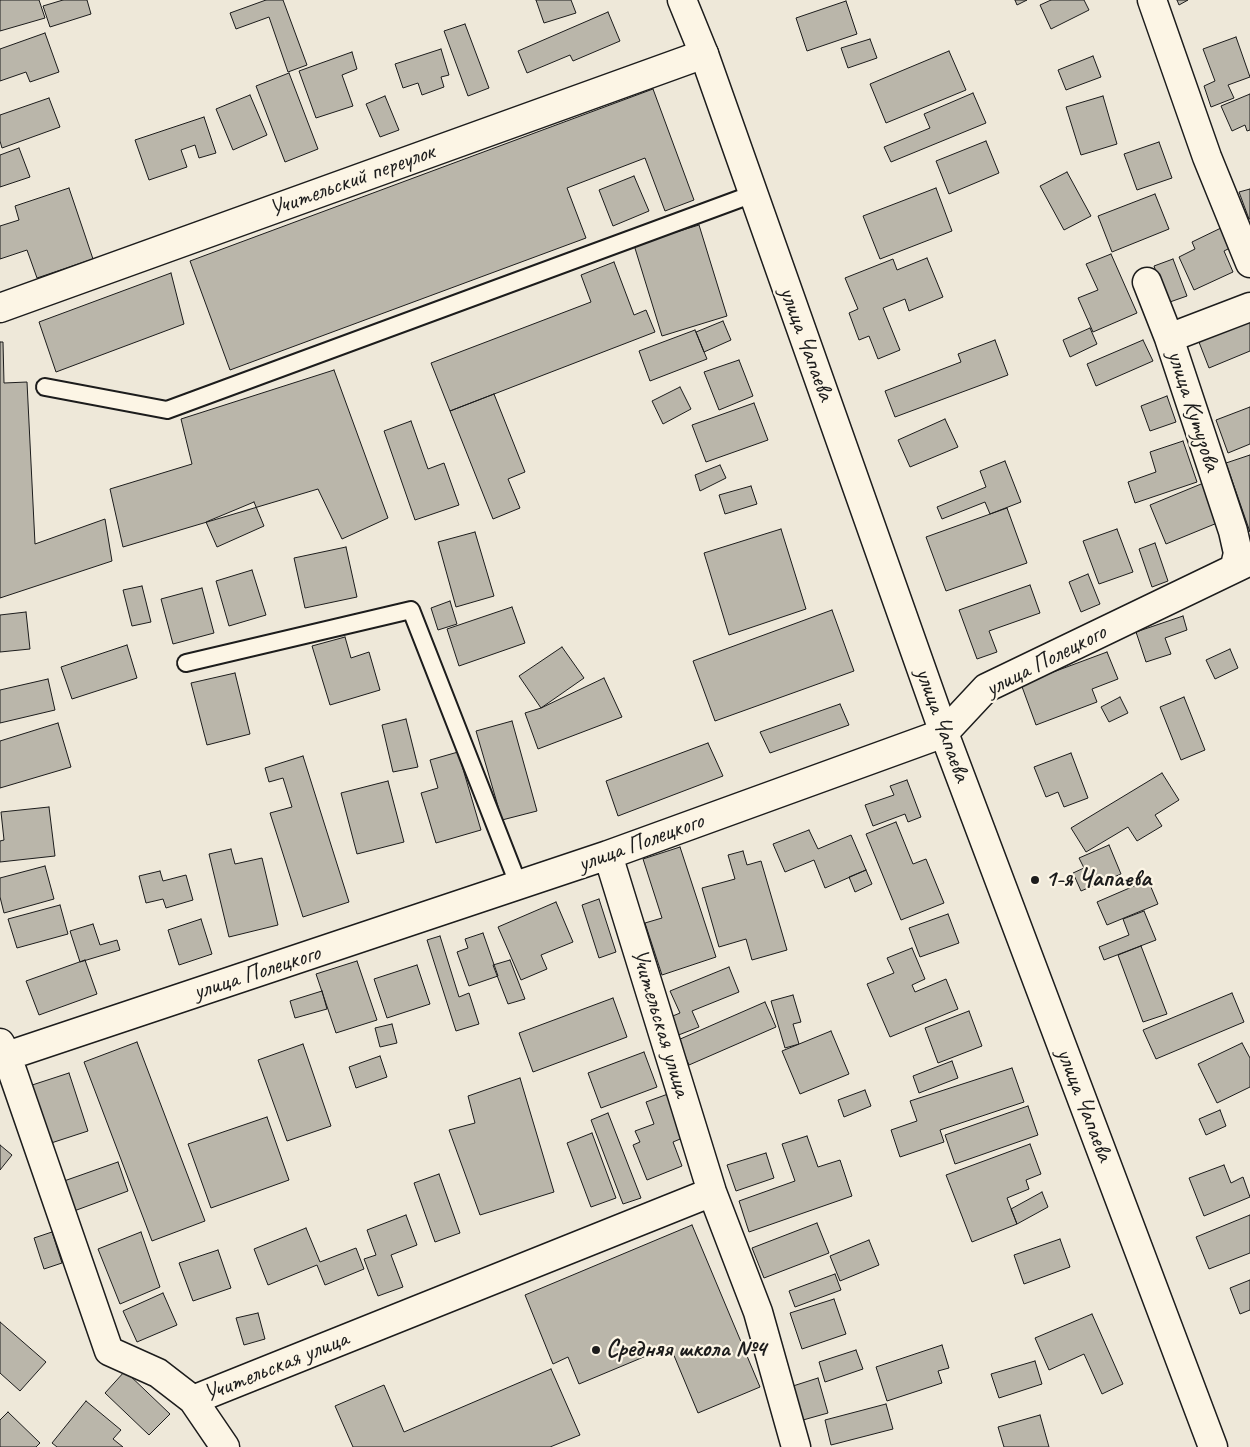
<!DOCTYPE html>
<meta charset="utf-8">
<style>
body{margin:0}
canvas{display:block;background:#eee8d9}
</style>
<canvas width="1250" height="1447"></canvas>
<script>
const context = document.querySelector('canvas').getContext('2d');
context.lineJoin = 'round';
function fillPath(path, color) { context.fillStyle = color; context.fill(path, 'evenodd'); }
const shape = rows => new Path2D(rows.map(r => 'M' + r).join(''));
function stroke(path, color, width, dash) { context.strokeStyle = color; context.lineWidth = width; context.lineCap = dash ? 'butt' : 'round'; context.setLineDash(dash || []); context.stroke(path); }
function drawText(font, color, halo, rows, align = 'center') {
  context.font = font + ' Caveat,sans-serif'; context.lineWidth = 4.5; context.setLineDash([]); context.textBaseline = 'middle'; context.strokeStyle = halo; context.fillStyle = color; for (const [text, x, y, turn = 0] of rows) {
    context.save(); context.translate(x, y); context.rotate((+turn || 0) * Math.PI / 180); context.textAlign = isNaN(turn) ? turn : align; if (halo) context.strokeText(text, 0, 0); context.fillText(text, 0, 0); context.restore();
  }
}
const building = shape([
 [0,0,39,0,45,18,0,31,0,0],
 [63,0,87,0,91,14,50,27,43,6,63,0],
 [266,0,283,0,307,65,288,72,269,17,236,29,230,13,266,0],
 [536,0,571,0,576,13,544,23,536,0],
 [1015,0,1027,0,1017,5,1015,0],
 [1051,0,1084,0,1089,10,1051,29,1040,5,1051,0],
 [1177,0,1188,0,1179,5,1177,0],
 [846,1,857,34,807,51,796,18,846,1],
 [608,12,620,41,573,61,570,55,527,73,518,51,608,12],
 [465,24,489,88,468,96,444,31,465,24],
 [45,33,59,72,30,82,26,72,0,81,0,49,45,33],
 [1236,37,1250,77,1228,85,1234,98,1211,107,1204,86,1215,81,1203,49,1236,37],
 [870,39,877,58,848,68,841,48,870,39],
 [441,49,449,75,441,77,444,87,422,95,418,83,403,88,395,64,441,49],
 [949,51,966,90,886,123,870,84,949,51],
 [352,52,357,69,342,75,353,106,316,118,299,71,352,52],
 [1093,56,1101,77,1066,90,1058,70,1093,56],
 [289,73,318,149,285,162,256,86,289,73],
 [653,89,694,200,665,211,645,158,567,188,586,238,230,370,190,261,653,89],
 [973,93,986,123,891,162,884,147,930,128,924,114,973,93],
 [1250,94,1250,130,1247,131,1245,125,1232,131,1221,106,1250,94],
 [250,95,267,135,233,150,216,109,250,95],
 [385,96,399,130,380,137,366,104,385,96],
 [1103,96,1117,144,1081,155,1066,107,1103,96],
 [49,98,60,127,2,148,0,141,0,115,49,98],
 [204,117,216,153,199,158,195,145,181,150,187,167,149,180,135,140,204,117],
 [986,141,999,173,949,194,936,161,986,141],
 [1159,142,1172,178,1137,190,1124,154,1159,142],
 [19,148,30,177,0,187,0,155,19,148],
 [1067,172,1091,216,1064,230,1040,186,1067,172],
 [634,176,649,211,613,226,599,190,634,176],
 [69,188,93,259,37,278,27,250,0,259,0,226,19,220,15,206,69,188],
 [936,188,952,231,880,259,863,216,936,188],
 [1250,189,1250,219,1249,219,1239,192,1250,189],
 [1155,194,1169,229,1112,252,1098,216,1155,194],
 [699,225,727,316,662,336,634,245,699,225],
 [1223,227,1232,247,1224,251,1233,272,1194,290,1179,257,1195,249,1192,242,1223,227],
 [1111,254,1137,313,1093,332,1078,298,1098,290,1086,264,1111,254],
 [927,258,943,297,909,311,905,299,883,308,900,350,878,359,869,336,859,340,849,313,858,309,845,278,893,259,897,270,927,258],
 [1173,259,1187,296,1167,303,1154,266,1173,259],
 [614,262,634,315,646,310,655,332,450,411,431,363,591,302,581,275,614,262],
 [171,273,184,324,56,372,39,322,171,273],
 [1250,317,1250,351,1209,368,1197,337,1250,317],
 [723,321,731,340,704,352,696,332,723,321],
 [1090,328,1097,344,1070,357,1063,340,1090,328],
 [695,330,707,359,650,381,639,351,695,330],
 [995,340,1008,375,895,417,885,391,961,362,958,354,995,340],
 [1143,340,1153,361,1096,386,1087,364,1143,340],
 [0,342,3,342,4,383,27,382,35,544,105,519,112,561,0,598,0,342],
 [739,360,753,396,719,410,704,372,739,360],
 [334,370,388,518,342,539,318,489,123,547,110,489,192,464,181,419,334,370],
 [680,387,691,409,663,424,652,401,680,387],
 [494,394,525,472,508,479,520,508,493,519,450,411,494,394],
 [1167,396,1176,422,1150,431,1141,406,1167,396],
 [754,403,768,440,706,462,692,425,754,403],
 [1250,407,1250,444,1228,453,1216,420,1250,407],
 [945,419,958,447,910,467,898,440,945,419],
 [411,421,428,469,444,463,459,505,415,520,384,431,411,421],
 [1183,441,1197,482,1135,503,1128,482,1156,472,1150,452,1183,441],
 [1250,455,1250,532,1226,463,1250,455],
 [1005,461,1021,502,990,514,985,502,942,519,937,507,986,487,980,471,1005,461],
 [720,465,726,478,700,491,695,475,720,465],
 [1206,482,1222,521,1166,544,1150,505,1206,482],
 [751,486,757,504,725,514,719,495,751,486],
 [254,502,264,526,217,547,206,522,254,502],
 [1007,508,1027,563,946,591,926,537,1007,508],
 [781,529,806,609,729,635,704,553,781,529],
 [1117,529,1133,572,1099,584,1083,541,1117,529],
 [475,532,494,596,456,607,438,542,475,532],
 [1155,543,1168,581,1152,587,1139,549,1155,543],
 [346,547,357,597,305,608,294,558,346,547],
 [252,570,266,615,229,626,216,581,252,570],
 [1088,574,1100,604,1081,612,1069,582,1088,574],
 [1030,585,1040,613,989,631,997,652,977,659,959,610,1030,585],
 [142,586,151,622,132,626,123,590,142,586],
 [202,588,214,633,173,644,161,599,202,588],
 [450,601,457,624,438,630,431,608,450,601],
 [512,607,525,643,459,666,447,629,512,607],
 [832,610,854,671,715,721,693,661,832,610],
 [26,612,30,649,0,652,0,615,26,612],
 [1183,616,1187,630,1165,638,1171,654,1146,662,1136,632,1183,616],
 [345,637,351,658,369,652,380,690,330,705,312,646,345,637],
 [127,645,137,678,72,699,61,667,127,645],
 [562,647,584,678,541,708,519,676,562,647],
 [1230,649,1238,668,1215,679,1206,660,1230,649],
 [1107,652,1118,679,1092,689,1097,702,1036,725,1021,684,1107,652],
 [235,673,250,734,207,745,191,683,235,673],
 [604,678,622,717,538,749,525,713,541,708,604,678],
 [48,679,55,710,0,723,0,690,48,679],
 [1120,697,1128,713,1109,722,1101,707,1120,697],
 [1184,697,1205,750,1181,760,1160,707,1184,697],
 [840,704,849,725,770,753,760,732,840,704],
 [406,719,418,767,393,772,382,725,406,719],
 [512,721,537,811,502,820,476,731,512,721],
 [58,723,71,767,0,788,0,741,58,723],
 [708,743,723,776,618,816,606,781,708,743],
 [458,752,481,830,436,843,421,793,438,788,430,760,458,752],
 [1071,753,1088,798,1064,807,1058,792,1046,797,1034,767,1071,753],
 [303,756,349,902,303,917,270,813,292,807,283,778,269,782,265,768,303,756],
 [1162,773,1179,800,1155,815,1162,826,1137,841,1128,827,1086,852,1071,828,1162,773],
 [907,780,921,817,908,822,905,814,873,826,865,805,894,795,890,786,907,780],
 [388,781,404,842,357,854,341,793,388,781],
 [49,807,55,856,0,862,0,841,4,840,1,812,49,807],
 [896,822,913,864,926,859,944,903,901,920,866,834,896,822],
 [809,830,818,849,851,835,866,870,825,888,814,860,785,872,773,844,809,830],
 [1109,845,1121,874,1081,891,1073,873,1084,868,1079,858,1109,845],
 [680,847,716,957,662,975,645,923,662,918,643,859,680,847],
 [231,849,235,864,262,858,278,925,229,937,209,854,231,849],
 [743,851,747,865,761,861,787,950,752,960,746,939,719,947,702,888,735,879,728,855,743,851],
 [45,866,54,899,4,913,0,897,0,878,45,866],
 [866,870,872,884,855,892,849,877,866,870],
 [160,871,163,881,186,875,193,900,166,908,163,899,146,903,139,876,160,871],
 [1148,880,1158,904,1107,925,1097,902,1148,880],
 [599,899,616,952,599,958,582,905,599,899],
 [556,902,573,942,541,955,547,969,521,980,498,927,556,902],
 [60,905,68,934,17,948,8,919,60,905],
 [1144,911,1156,940,1104,960,1099,947,1129,935,1123,919,1144,911],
 [948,914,959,943,920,957,909,928,948,914],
 [201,919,212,954,179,965,168,930,201,919],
 [93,924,100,945,117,940,120,950,80,962,70,931,93,924],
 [483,933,498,976,469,986,457,952,468,948,465,939,483,933],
 [440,936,459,997,469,993,479,1024,456,1031,427,940,440,936],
 [1141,946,1167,1014,1143,1022,1118,955,1141,946],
 [912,948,925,979,912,985,915,992,946,979,958,1009,890,1037,867,984,894,973,887,958,912,948],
 [85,960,97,994,39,1015,26,981,85,960],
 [510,960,525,999,508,1004,493,965,510,960],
 [357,961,377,1020,336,1033,316,974,357,961],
 [417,965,430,1004,387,1018,374,979,417,965],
 [729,967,739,992,692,1011,699,1027,676,1036,668,1018,680,1013,670,991,729,967],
 [322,991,327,1009,295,1018,290,1001,322,991],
 [1232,993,1244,1022,1156,1059,1143,1030,1232,993],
 [793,995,801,1022,793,1024,799,1044,785,1048,771,1001,793,995],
 [613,998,627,1037,533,1072,519,1033,613,998],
 [765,1002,776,1027,689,1065,678,1040,765,1002],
 [969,1011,982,1046,938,1063,925,1028,969,1011],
 [392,1024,397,1043,380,1047,375,1028,392,1024],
 [831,1031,849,1074,800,1094,782,1051,831,1031],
 [137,1042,205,1221,152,1241,84,1062,137,1042],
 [1242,1043,1250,1058,1250,1087,1217,1103,1198,1064,1242,1043],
 [303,1044,331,1126,287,1141,258,1060,303,1044],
 [644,1052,657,1087,601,1108,588,1073,644,1052],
 [380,1056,387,1077,356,1088,349,1067,380,1056],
 [952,1061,958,1078,919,1093,913,1076,952,1061],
 [1012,1068,1024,1102,940,1130,944,1142,900,1157,891,1130,917,1121,910,1101,1012,1068],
 [69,1073,88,1131,45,1145,23,1088,69,1073],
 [520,1078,554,1192,480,1215,449,1130,475,1123,468,1096,520,1078],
 [865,1090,871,1106,844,1117,838,1100,865,1090],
 [668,1094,685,1137,673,1142,682,1166,647,1180,633,1145,640,1142,635,1131,654,1124,646,1102,668,1094],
 [1028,1106,1038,1135,955,1164,945,1135,1028,1106],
 [1220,1110,1226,1126,1206,1135,1199,1119,1220,1110],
 [608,1113,641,1198,623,1204,591,1120,608,1113],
 [267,1117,289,1180,211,1208,188,1144,267,1117],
 [592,1133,616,1198,591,1207,567,1143,592,1133],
 [807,1136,818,1167,840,1160,852,1196,749,1232,739,1201,795,1181,782,1144,807,1136],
 [1030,1144,1041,1174,1026,1180,1029,1189,1007,1198,1017,1224,972,1242,946,1175,1030,1144],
 [0,1145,12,1155,0,1170,0,1145],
 [766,1153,774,1178,736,1191,727,1165,766,1153],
 [118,1162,128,1191,74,1211,64,1181,118,1162],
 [1224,1165,1231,1183,1243,1177,1250,1197,1204,1216,1189,1178,1224,1165],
 [439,1174,460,1233,435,1242,414,1183,439,1174],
 [1042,1192,1048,1207,1017,1224,1011,1209,1042,1192],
 [406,1215,417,1245,391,1255,403,1287,378,1296,364,1259,376,1255,367,1230,406,1215],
 [1250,1215,1250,1253,1209,1269,1196,1237,1250,1215],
 [817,1223,829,1253,764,1278,752,1248,817,1223],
 [692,1225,760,1387,698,1413,670,1346,579,1384,568,1357,553,1364,525,1295,692,1225],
 [306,1228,320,1262,356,1248,364,1269,325,1285,317,1265,268,1285,254,1249,306,1228],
 [52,1232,62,1263,44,1269,34,1238,52,1232],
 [141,1232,160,1287,120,1304,98,1249,141,1232],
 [1060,1239,1070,1267,1024,1284,1014,1255,1060,1239],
 [869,1240,879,1265,840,1281,830,1256,869,1240],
 [218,1250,231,1288,193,1301,179,1263,218,1250],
 [835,1274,841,1290,795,1307,789,1291,835,1274],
 [1250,1280,1250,1310,1240,1314,1230,1288,1250,1280],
 [163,1293,177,1325,137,1342,123,1311,163,1293],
 [834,1299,846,1334,802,1349,790,1313,834,1299],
 [258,1313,265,1339,244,1345,236,1318,258,1313],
 [1092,1314,1123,1384,1102,1394,1084,1354,1049,1370,1035,1338,1092,1314],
 [0,1322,46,1362,20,1391,0,1373,0,1322],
 [942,1345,949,1368,938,1371,942,1383,887,1401,876,1367,942,1345],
 [856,1350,863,1369,825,1382,819,1362,856,1350],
 [1035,1361,1042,1384,999,1398,991,1374,1035,1361],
 [551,1369,580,1435,550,1447,353,1447,335,1406,384,1385,404,1432,551,1369],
 [125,1371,170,1414,149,1435,105,1393,125,1371],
 [818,1378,828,1413,803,1420,793,1386,818,1378],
 [86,1401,121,1430,113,1439,123,1447,57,1447,52,1443,86,1401],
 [886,1404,893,1429,831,1445,825,1420,886,1404],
 [8,1412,40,1443,36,1447,0,1447,0,1420,8,1412],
 [1040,1415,1049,1447,1004,1447,998,1427,1040,1415]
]);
const service = shape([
 [45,387,167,410,753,194],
 [186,663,411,610,519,886]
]);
const minor = shape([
 [1152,0,1207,157,1250,263],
 [1147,282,1169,338],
 [0,308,704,54],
 [1235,566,1238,553,1233,531,1169,338,1250,307],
 [608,855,712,1192,758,1312,796,1447],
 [0,1043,7,1056,109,1351,158,1373,193,1400,712,1192],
 [0,1061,7,1056,608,855,944,733,986,688,1250,561],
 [193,1400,225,1447]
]);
const tertiary = shape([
 [682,0,704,54,944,733,1213,1447]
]);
const markers = [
 [1035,880,5,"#1c1c1c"],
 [596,1350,5,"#1c1c1c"]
];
const streetNames = [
 ["Учительский переулок",352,181,-20],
 ["улица Чапаева",806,344,70],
 ["улица Кутузова",1193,411,72],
 ["улица Полецкого",1046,661,-27],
 ["улица Чапаева",942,725,70],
 ["улица Полецкого",641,843,-20],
 ["улица Полецкого",257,973,-18],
 ["Учительская улица",660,1023,73],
 ["улица Чапаева",1084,1105,69],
 ["Учительская улица",276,1367,-22]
];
const poiNames = [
 ["1-я Чапаева",1045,880],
 ["Средняя школа №4",606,1350]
];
fillPath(building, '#bab6aa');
stroke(building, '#1c1c1c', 1);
stroke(service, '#1c1c1c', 20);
stroke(minor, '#1c1c1c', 31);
stroke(tertiary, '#1c1c1c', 31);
stroke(service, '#fcf5e5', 16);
stroke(minor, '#fcf5e5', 28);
stroke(tertiary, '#fcf5e5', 28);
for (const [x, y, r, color] of markers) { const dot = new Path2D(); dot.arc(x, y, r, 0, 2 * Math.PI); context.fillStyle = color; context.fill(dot); stroke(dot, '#fcf5e5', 2); }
drawText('24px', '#1c1c1c', '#fcf5e5', streetNames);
drawText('bold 24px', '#1c1c1c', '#fcf5e5', poiNames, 'left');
</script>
